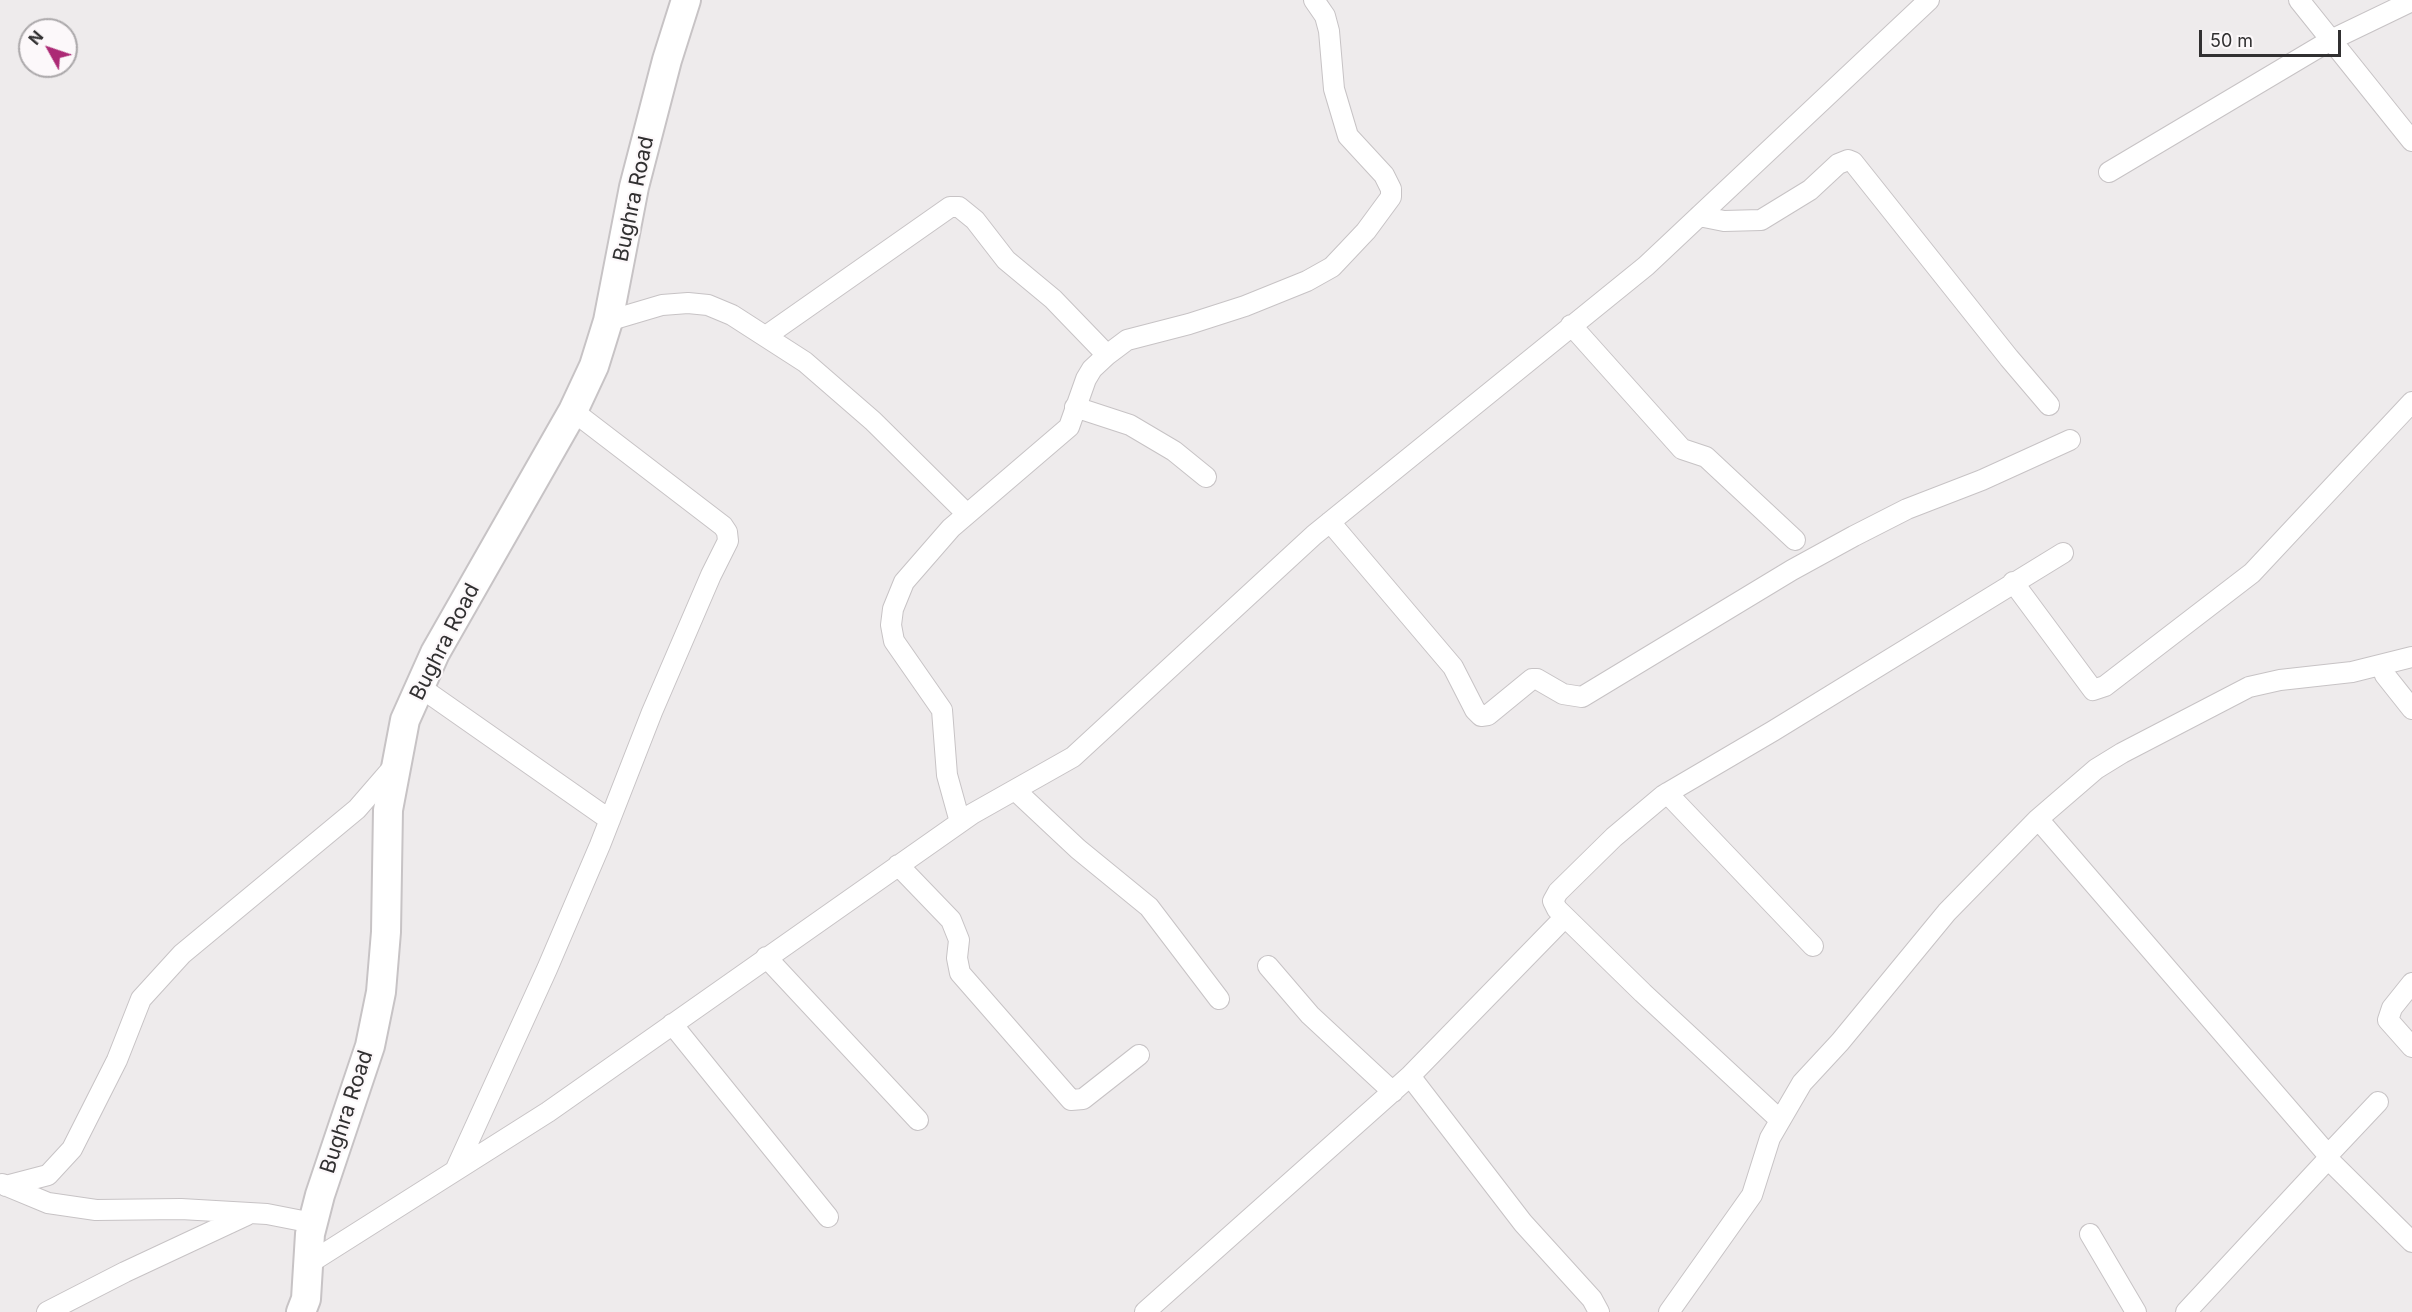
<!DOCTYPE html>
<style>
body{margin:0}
#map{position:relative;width:2412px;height:1312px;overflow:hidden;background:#eeebec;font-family:Inter,sans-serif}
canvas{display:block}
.north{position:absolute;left:18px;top:18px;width:60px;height:60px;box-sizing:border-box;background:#fcf8fa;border:2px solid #aba8aa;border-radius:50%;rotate:310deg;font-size:16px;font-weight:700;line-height:24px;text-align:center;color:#313031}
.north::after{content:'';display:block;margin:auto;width:21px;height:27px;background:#ac2a75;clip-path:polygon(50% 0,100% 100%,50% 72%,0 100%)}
.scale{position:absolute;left:2199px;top:30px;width:142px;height:27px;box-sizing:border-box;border:3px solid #313031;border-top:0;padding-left:8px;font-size:18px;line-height:21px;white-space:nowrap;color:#313031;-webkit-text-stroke:4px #fcf8fa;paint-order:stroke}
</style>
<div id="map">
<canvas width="2412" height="1312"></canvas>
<div class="north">N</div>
<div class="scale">50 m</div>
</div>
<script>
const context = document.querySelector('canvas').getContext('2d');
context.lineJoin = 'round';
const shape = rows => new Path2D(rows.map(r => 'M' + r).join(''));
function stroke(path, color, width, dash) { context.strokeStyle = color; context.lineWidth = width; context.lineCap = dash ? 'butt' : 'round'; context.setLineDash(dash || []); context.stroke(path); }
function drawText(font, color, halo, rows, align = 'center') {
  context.font = font + ' Inter,sans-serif'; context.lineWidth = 4.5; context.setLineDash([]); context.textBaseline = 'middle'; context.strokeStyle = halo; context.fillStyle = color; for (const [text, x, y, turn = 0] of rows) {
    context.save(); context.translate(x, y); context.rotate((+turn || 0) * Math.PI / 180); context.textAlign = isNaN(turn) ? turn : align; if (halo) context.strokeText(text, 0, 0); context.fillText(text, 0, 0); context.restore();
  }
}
const street = shape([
 [2299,0,2412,141],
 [2109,172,2331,40,2412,1],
 [1699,216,1724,221,1761,220,1810,190,1838,164,1848,160,1853,162,2009,358,2049,405],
 [608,321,662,305,688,303,708,305,732,315,805,362,873,421,967,514],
 [1571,325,1682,449,1706,457,1795,540],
 [766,336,950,207,959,207,975,220,1006,260,1053,299,1107,355],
 [1075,407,1130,425,1174,451,1206,477],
 [1330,522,1453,667,1475,710,1481,716,1488,715,1532,679,1537,679,1563,694,1582,697,1792,570,1854,536,1907,509,1982,480,2070,440],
 [2013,582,2093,690,2105,686,2252,573,2412,402],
 [2382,666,2385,675,2412,709],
 [420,687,610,820],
 [1015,790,1078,849,1149,907,1219,999],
 [1667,793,1813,946],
 [2038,819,2328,1155],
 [960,822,947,775,942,710,894,641,891,625,893,609,904,582,951,528,1069,427,1086,379,1092,369,1107,355,1127,340,1189,324,1245,306,1307,281,1332,267,1366,231,1391,197,1391,189,1384,175,1348,136,1334,89,1329,31,1325,16,1314,0],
 [898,865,951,920,959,940,957,958,960,973,1071,1100,1083,1099,1139,1055],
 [766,957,918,1120],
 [1268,966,1310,1015,1393,1092],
 [2412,983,2392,1008,2388,1020,2412,1047],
 [672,1024,828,1217],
 [1410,1076,1523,1223,1592,1299,1599,1312],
 [1780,1120,1643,993,1557,909,1553,901,1558,892,1614,837,1664,795,1773,731,2063,553],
 [2328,1159,2412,1242],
 [455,1171,547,969,600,845,652,712,711,575,728,541,727,532,723,526,573,411],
 [2,1184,48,1203,96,1210,181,1209,267,1214,313,1223],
 [6,1186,48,1175,72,1149,117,1060,141,999,182,954,357,809,396,764],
 [2090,1234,2136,1312],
 [308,1264,548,1112,972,814,1073,757,1314,535,1646,266,1929,0],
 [47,1312,125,1272,247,1215],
 [1145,1312,1410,1076,1565,917],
 [1669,1312,1752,1195,1770,1138,1802,1083,1840,1042,1947,912,2038,819,2096,769,2122,753,2249,687,2280,680,2352,672,2412,657],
 [2186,1312,2328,1159,2328,1155,2378,1102]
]);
const secondary = shape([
 [301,1312,306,1299,310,1234,320,1195,370,1046,381,992,386,932,388,810,405,720,435,653,573,411,594,366,608,321,634,187,667,60,686,0]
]);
const streetNames = [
 ["Bughra Road",634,199,-78],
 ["Bughra Road",445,642,-63],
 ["Bughra Road",347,1112,-72]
];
stroke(street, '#c7c3c5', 22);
stroke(secondary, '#c7c3c5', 32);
stroke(street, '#fff', 20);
stroke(secondary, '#fff', 28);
drawText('21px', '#313031', '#fcf8fa', streetNames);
</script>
